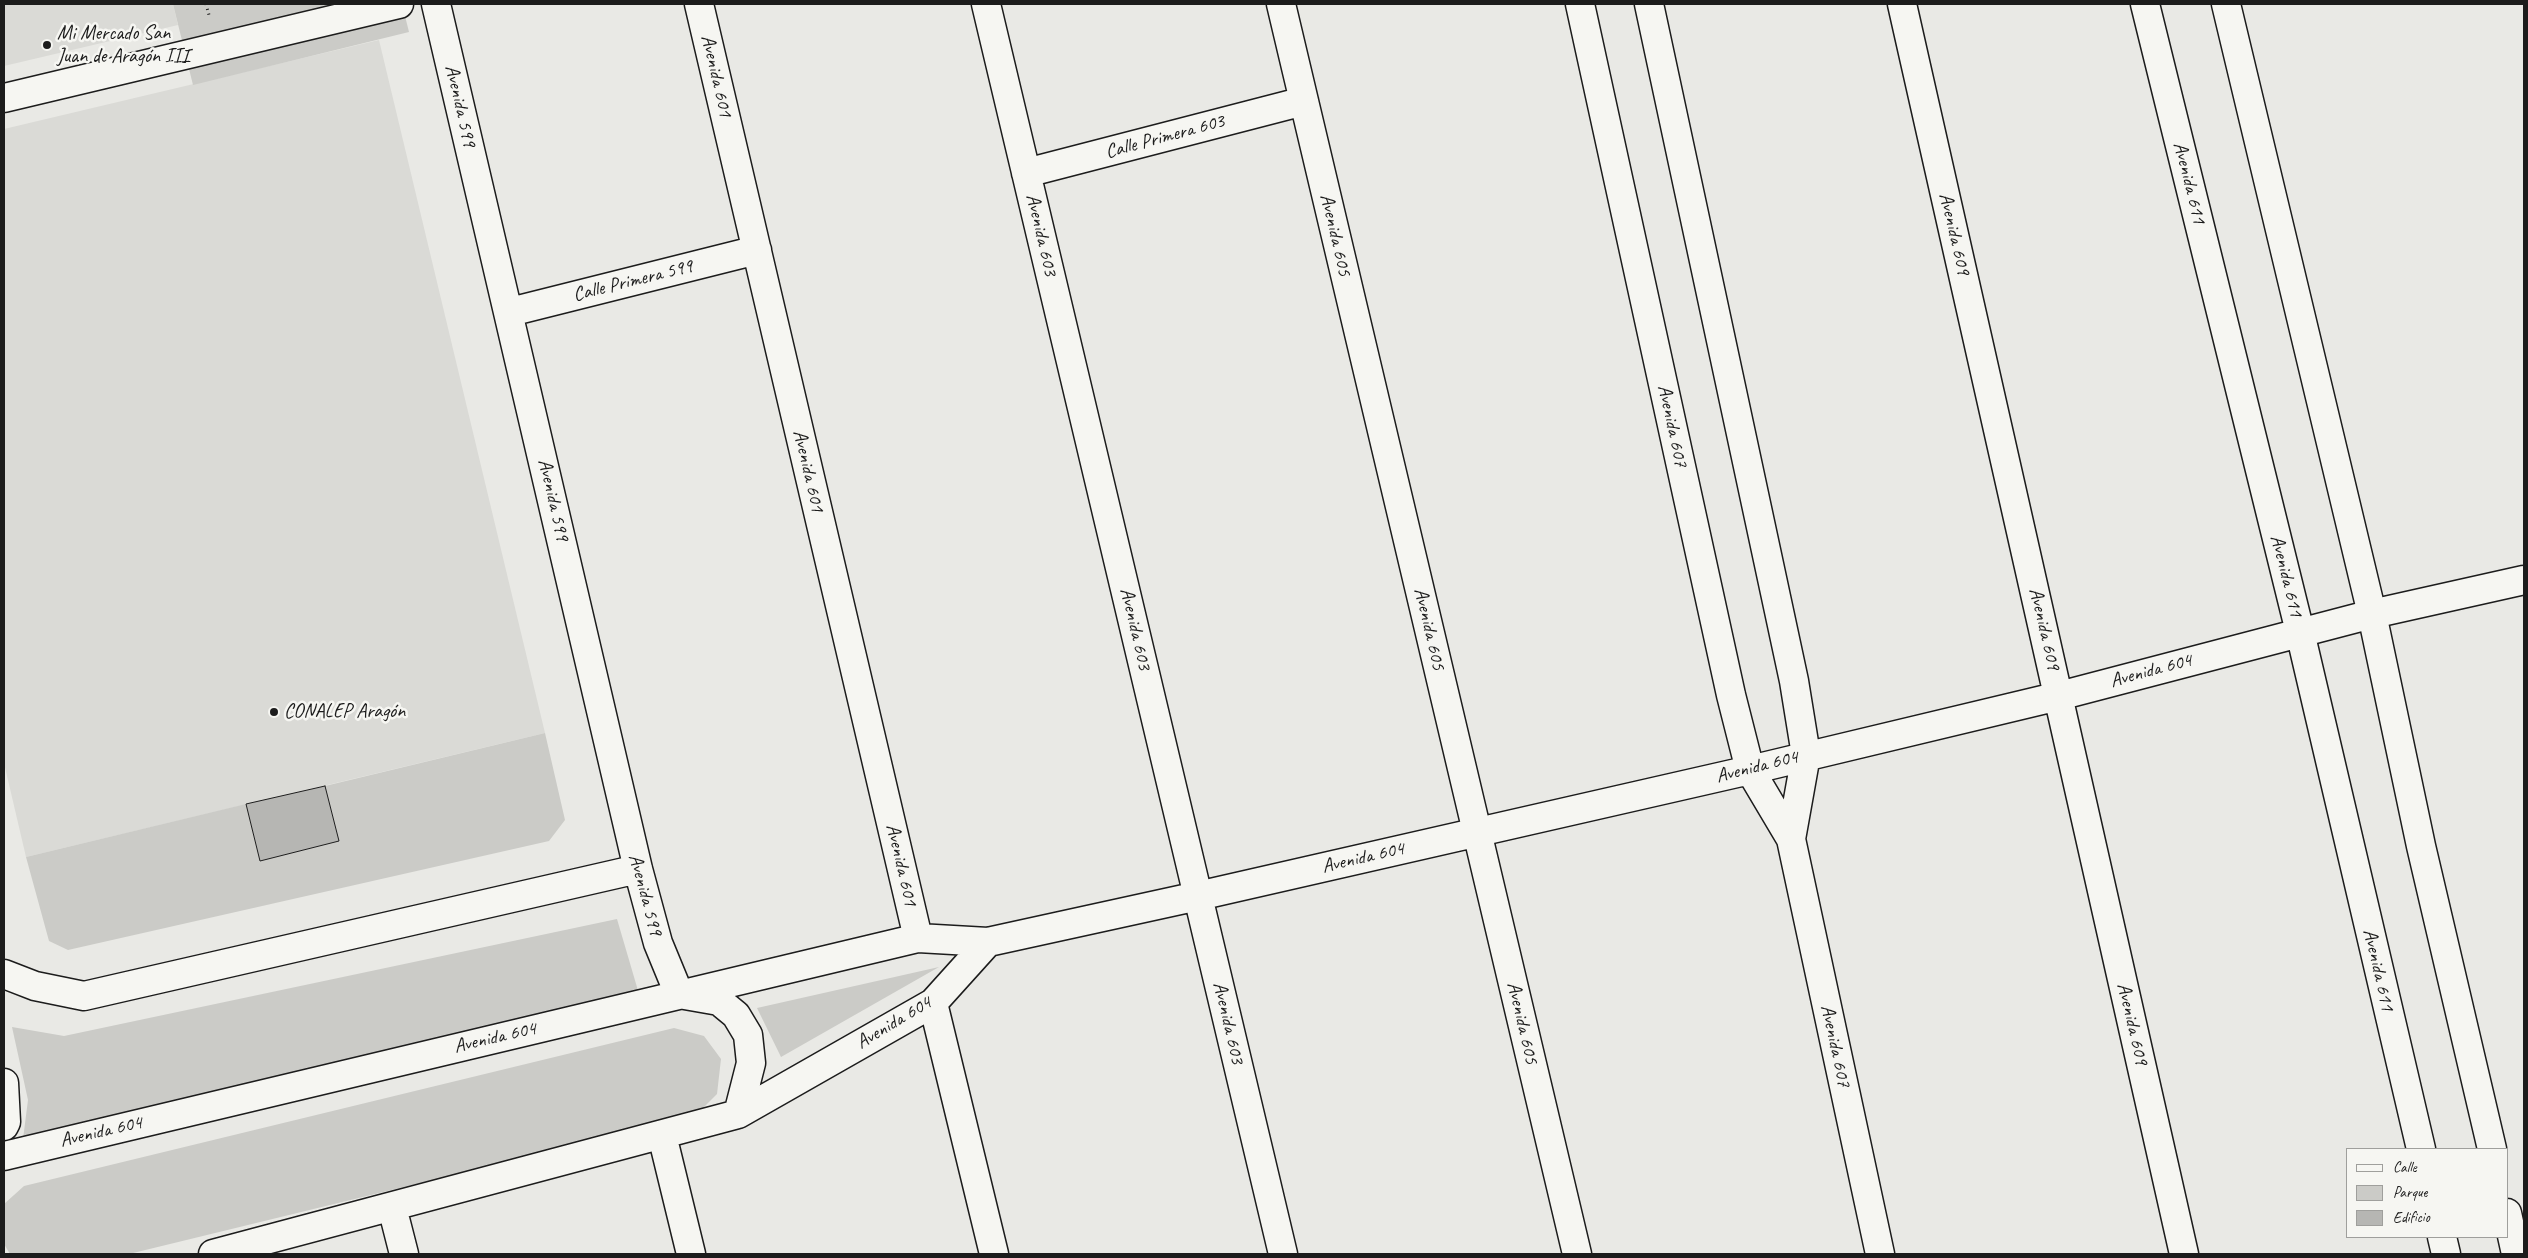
<!DOCTYPE html>
<meta charset="utf-8">
<style>
body{margin:0}
#map{position:relative;width:2528px;height:1258px;overflow:hidden;background:#e9e9e5;font-family:Caveat,sans-serif}
canvas{display:block}
.frame{position:absolute;inset:0;border:5px solid #1c1c1c;pointer-events:none}
.legend{position:absolute;left:2346px;top:1148px;width:162px;height:90px;box-sizing:border-box;background:#f6f6f2;border:1px solid #9f9f9c;margin:0;padding:6px 9px;list-style:none;font-size:15px;color:#1c1c1c}
.legend li{display:flex;align-items:center;gap:10px;height:25px}
.legend b{width:25px;border:1px solid #9f9f9c}
</style>
<div id="map">
<canvas width="2528" height="1258"></canvas>
<div class="frame"></div>
<ul class="legend">
<li><b style="height:6px;background:#f6f6f2"></b>Calle</li>
<li><b style="height:14px;background:#cbcbc7"></b>Parque</li>
<li><b style="height:14px;background:#b6b6b3"></b>Edificio</li>
</ul>
</div>
<script>
const context = document.querySelector('canvas').getContext('2d');
context.lineJoin = 'round';
function fillPath(path, color) { context.fillStyle = color; context.fill(path, 'evenodd'); }
const shape = rows => new Path2D(rows.map(r => 'M' + r).join(''));
function stroke(path, color, width, dash) { context.strokeStyle = color; context.lineWidth = width; context.lineCap = dash ? 'butt' : 'round'; context.setLineDash(dash || []); context.stroke(path); }
function drawText(font, color, halo, rows, align = 'center') {
  context.font = font + ' Caveat,sans-serif'; context.lineWidth = 5; context.setLineDash([]); context.textBaseline = 'middle'; context.strokeStyle = halo; context.fillStyle = color; for (const [text, x, y, turn = 0] of rows) {
    context.save(); context.translate(x, y); context.rotate((+turn || 0) * Math.PI / 180); context.textAlign = isNaN(turn) ? turn : align; if (halo) context.strokeText(text, 0, 0); context.fillText(text, 0, 0); context.restore();
  }
}
const built = shape([
 [4,4,173,4,178,25,4,66],
 [379,40,545,733,26,857,4,763,4,129]
]);
const green = shape([
 [173,4,402,4,409,32,193,85],
 [545,733,565,820,549,841,68,950,49,941,26,857,246,804,260,861,339,841,325,786],
 [617,919,639,994,23,1139,28,1100,12,1027,64,1036],
 [939,967,781,1057,757,1008],
 [674,1028,704,1036,721,1059,717,1094,695,1116,129,1254,10,1254,4,1244,4,1204,24,1186]
]);
const building = shape([
 [325,786,339,841,260,861,246,804,325,786]
]);
const path = shape([
 [206,4,209,15]
]);
const minor = shape([
 [436,4,638,869,658,943,679,994,719,1001,736,1015,748,1035,751,1063,738,1114],
 [699,4,918,938],
 [986,4,1283,1254],
 [1281,4,1577,1254],
 [1580,4,1731,695,1750,770,1791,839,1880,1254],
 [1649,4,1794,681,1806,755,1791,839],
 [1902,4,2184,1254],
 [2145,4,2300,632,2421,1149],
 [2226,4,2372,614,2421,846,2492,1149],
 [4,98,399,4],
 [1026,173,1304,101],
 [510,312,757,250],
 [4,974,35,986,84,996,638,869],
 [933,1003,994,1254],
 [4,1083,6,1122,4,1126],
 [662,1135,691,1254],
 [4,1156,918,938,988,942,1198,896,1750,770,2059,696,2372,614,2524,580],
 [392,1207,404,1254],
 [2507,1213,2516,1254],
 [2442,1237,2446,1254],
 [213,1254,738,1114,933,1003,988,942]
]);
const markers = [
 [47,45,5,"#1c1c1c"],
 [274,712,5,"#1c1c1c"]
];
const poiNames = [
 ["Mi Mercado San",57,34],
 ["Juan de Aragón III",57,57],
 ["CONALEP Aragón",284,712]
];
const streetNames = [
 ["Avenida 601",716,76,77],
 ["Avenida 599",460,106,77],
 ["Calle Primera 603",1165,137,-15],
 ["Avenida 611",2189,183,76],
 ["Avenida 609",1954,234,77],
 ["Avenida 603",1041,235,77],
 ["Avenida 605",1335,235,77],
 ["Calle Primera 599",633,281,-14],
 ["Avenida 607",1672,426,78],
 ["Avenida 601",808,471,77],
 ["Avenida 599",553,500,77],
 ["Avenida 611",2286,576,76],
 ["Avenida 603",1135,629,77],
 ["Avenida 605",1429,629,77],
 ["Avenida 609",2044,629,77],
 ["Avenida 604",2151,671,-15],
 ["Avenida 604",1757,767,-14],
 ["Avenida 604",1363,858,-13],
 ["Avenida 601",901,865,77],
 ["Avenida 599",645,895,75],
 ["Avenida 611",2378,970,77],
 ["Avenida 604",894,1023,-31],
 ["Avenida 603",1228,1023,77],
 ["Avenida 605",1522,1023,77],
 ["Avenida 609",2132,1024,77],
 ["Avenida 604",495,1038,-13],
 ["Avenida 607",1835,1046,78],
 ["Avenida 604",101,1132,-13]
];
fillPath(built, '#dadad6');
fillPath(green, '#cbcbc7');
fillPath(building, '#b6b6b3');
stroke(building, '#1c1c1c', 1);
stroke(minor, '#1c1c1c', 31);
stroke(path, '#1c1c1c', 3, [1, 4]);
stroke(minor, '#f6f6f2', 28);
for (const [x, y, r, color] of markers) { const dot = new Path2D(); dot.arc(x, y, r, 0, 2 * Math.PI); context.fillStyle = color; context.fill(dot); stroke(dot, '#f6f6f2', 2); }
drawText('20px', '#1c1c1c', '#f6f6f2', poiNames, 'left');
drawText('20px', '#1c1c1c', '#f6f6f2', streetNames);
</script>
